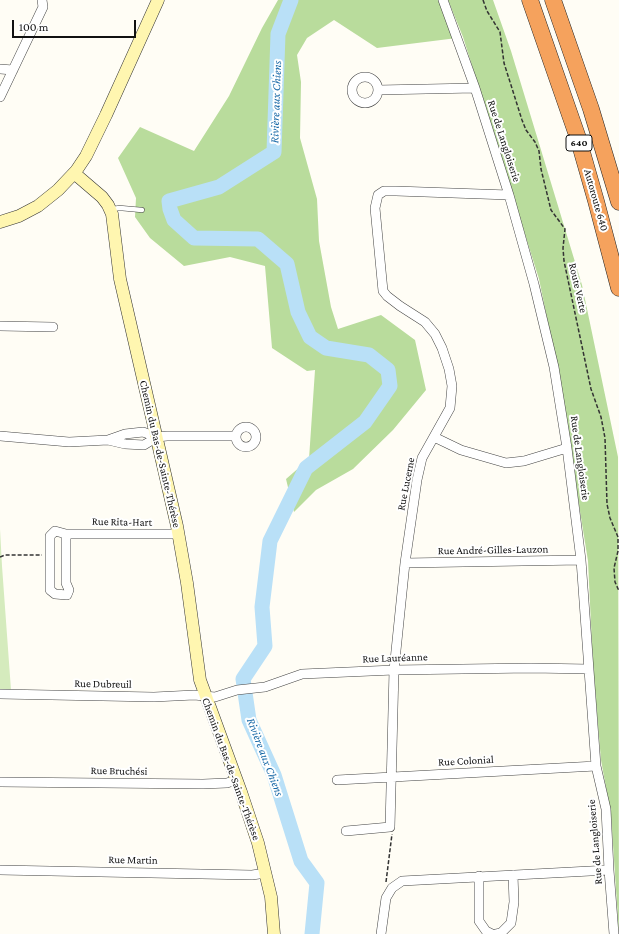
<!DOCTYPE html>
<meta charset="utf-8">
<style>
body{margin:0}
#map{position:relative;width:619px;height:934px;overflow:hidden;background:#fffdf5;font-family:"Crimson Pro",serif}
canvas{display:block}
.scale{position:absolute;left:12px;top:20px;width:124px;height:18px;box-sizing:border-box;border:2px solid #111;border-top:0;padding-left:5px;font-size:12px;line-height:14px;white-space:nowrap;color:#111;-webkit-text-stroke:3px #fff;paint-order:stroke}
</style>
<div id="map">
<canvas width="619" height="934"></canvas>
<div class="scale">100 m</div>
</div>
<script>
const context = document.querySelector('canvas').getContext('2d');
context.lineJoin = 'round';
function fillPath(path, color) { context.fillStyle = color; context.fill(path, 'evenodd'); }
const shape = rows => new Path2D(rows.map(r => 'M' + r).join(''));
function stroke(path, color, width, dash) { context.strokeStyle = color; context.lineWidth = width; context.lineCap = dash ? 'butt' : 'round'; context.setLineDash(dash || []); context.stroke(path); }
function drawText(font, color, halo, rows, align = 'center') {
  context.font = font + ' "Crimson Pro",serif'; context.lineWidth = 4; context.setLineDash([]); context.textBaseline = 'middle'; context.strokeStyle = halo; context.fillStyle = color; for (const [text, x, y, turn = 0] of rows) {
    context.save(); context.translate(x, y); context.rotate((+turn || 0) * Math.PI / 180); context.textAlign = isNaN(turn) ? turn : align; if (halo) context.strokeText(text, 0, 0); context.fillText(text, 0, 0); context.restore();
  }
}
const green = shape([
 [0,529,2,566,11,690,0,690]
]);
const forest = shape([
 [278,0,443,0,457,38,377,48,334,20,307,38,297,55,301,82,300,138,317,199,319,241,331,307,338,329,381,315,415,340,426,390,393,430,353,469,316,490,294,512,286,479,309,459,315,370,307,371,272,348,265,266,230,257,184,266,150,238,135,217,136,198,118,158,140,127,194,151,229,96,262,28],
 [448,0,493,0,511,51,582,285,618,457,619,934,611,815,601,760,593,667,588,561,556,362,539,279,463,37]
]);
const river = shape([
 [291,0,278,34,274,152,219,187,169,201,170,209,174,220,194,238,258,239,287,264,298,312,310,337,326,348,369,355,388,370,390,386,365,422,306,468,270,541,262,607,265,646,243,679,249,720,274,775,301,861,317,883,312,934]
]);
const path = shape([
 [483,0,487,11,500,32,504,63,522,120,526,130,535,142,539,151,541,169,551,210,565,229,563,248,564,261,591,389,601,417,605,438,607,504,610,518,618,537,618,551,614,568,615,582,619,591],
 [0,557,5,555,42,555],
 [386,882,392,834]
]);
const lane = shape([
 [112,209,120,208,142,210]
]);
const street = shape([
 [443,0,475,88,509,195,534,284,554,367,567,448,581,560,596,766,606,809,609,870,614,934],
 [0,69,13,70],
 '352 90a13 13 0 1 1 26 0a13 13 0 1 1-26 0Z',
 [378,90,475,88],
 [0,97,43,7,42,0],
 [0,326,53,327],
 '236 437a10 10 0 1 1 20 0a10 10 0 1 1-20 0Z',
 [0,436,69,442,108,440,125,444,144,445,157,437,167,436,236,436],
 [434,437,461,450,506,463,524,461,567,448],
 [108,440,125,434,143,432,157,437],
 [66,534,66,583,69,590,67,595,55,594,50,590,50,536,55,531,66,534,178,534],
 [405,563,581,560],
 [0,694,154,697,194,695,215,697,237,690,265,687,302,674,394,670,531,668,589,669],
 [337,780,596,766],
 [0,782,203,784,227,783,236,780],
 [346,831,390,827,394,670,405,563,417,480,422,458,450,408,452,386,449,369,442,348,435,334,425,322,400,306,387,296,383,291,375,208,378,195,384,191,396,191,509,195],
 [0,870,252,875,266,873],
 [479,876,479,921,486,931,492,934],
 [381,934,386,898,392,888,402,881,609,870],
 [496,934,501,933,511,923,514,902,513,875]
]);
const secondary = shape([
 [74,173,102,197,108,205,112,214,120,279,177,526,187,583,200,680,241,792,258,843,271,897,274,934],
 [0,222,19,216,38,206,58,190,76,171,86,156,106,115,158,0]
]);
const highway = shape([
 [530,0,578,138,596,201,619,288],
 [553,0,591,109,619,202]
]);
const shields = [
 [579,143,26]
];
const shieldNames = [
 ["640",579,143]
];
const streetNames = [
 ["Rue de Langloiserie",504,141,72],
 ["Autoroute 640",596,200,74],
 ["Route Verte",578,288,77],
 ["Chemin du Bas-de-Sainte-Thérèse",160,454,77],
 ["Rue de Langloiserie",580,458,82],
 ["Rue Lucerne",406,484,-79],
 ["Rue Rita-Hart",122,522,1],
 ["Rue André-Gilles-Lauzon",493,550,-1],
 ["Rue Lauréanne",395,658,-2],
 ["Rue Dubreuil",103,684,1],
 ["Rue Colonial",466,761,-3],
 ["Chemin du Bas-de-Sainte-Thérèse",231,769,70],
 ["Rue Bruchési",119,771,1],
 ["Rue de Langloiserie",595,842,-95],
 ["Rue Martin",133,860,1]
];
const waterNames = [
 ["Rivière aux Chiens",276,102,-88],
 ["Rivière aux Chiens",265,757,69]
];
fillPath(green, '#d5ebbd');
fillPath(forest, '#b9dc9c');
stroke(river, '#b9e0f7', 15);
stroke(lane, '#444', 5.5);
stroke(street, '#444', 10);
stroke(secondary, '#333', 13);
stroke(highway, '#222', 17);
stroke(path, '#333', 1.5, [4, 2]);
stroke(lane, '#fff', 4.5);
stroke(street, '#fff', 9);
stroke(secondary, '#fff6b0', 12);
stroke(highway, '#f5a25d', 16);
for (const [x, y, w] of shields) { const box = new Path2D(); box.roundRect(x - w / 2, y - 8, w, 16, 3); context.fillStyle = '#fff'; context.fill(box); stroke(box, '#111', 1); }
drawText('bold 10px', '#111', null, shieldNames);
drawText('11px', '#111', '#fff', streetNames);
drawText('italic 12px', '#1768a6', '#fff', waterNames);
</script>
